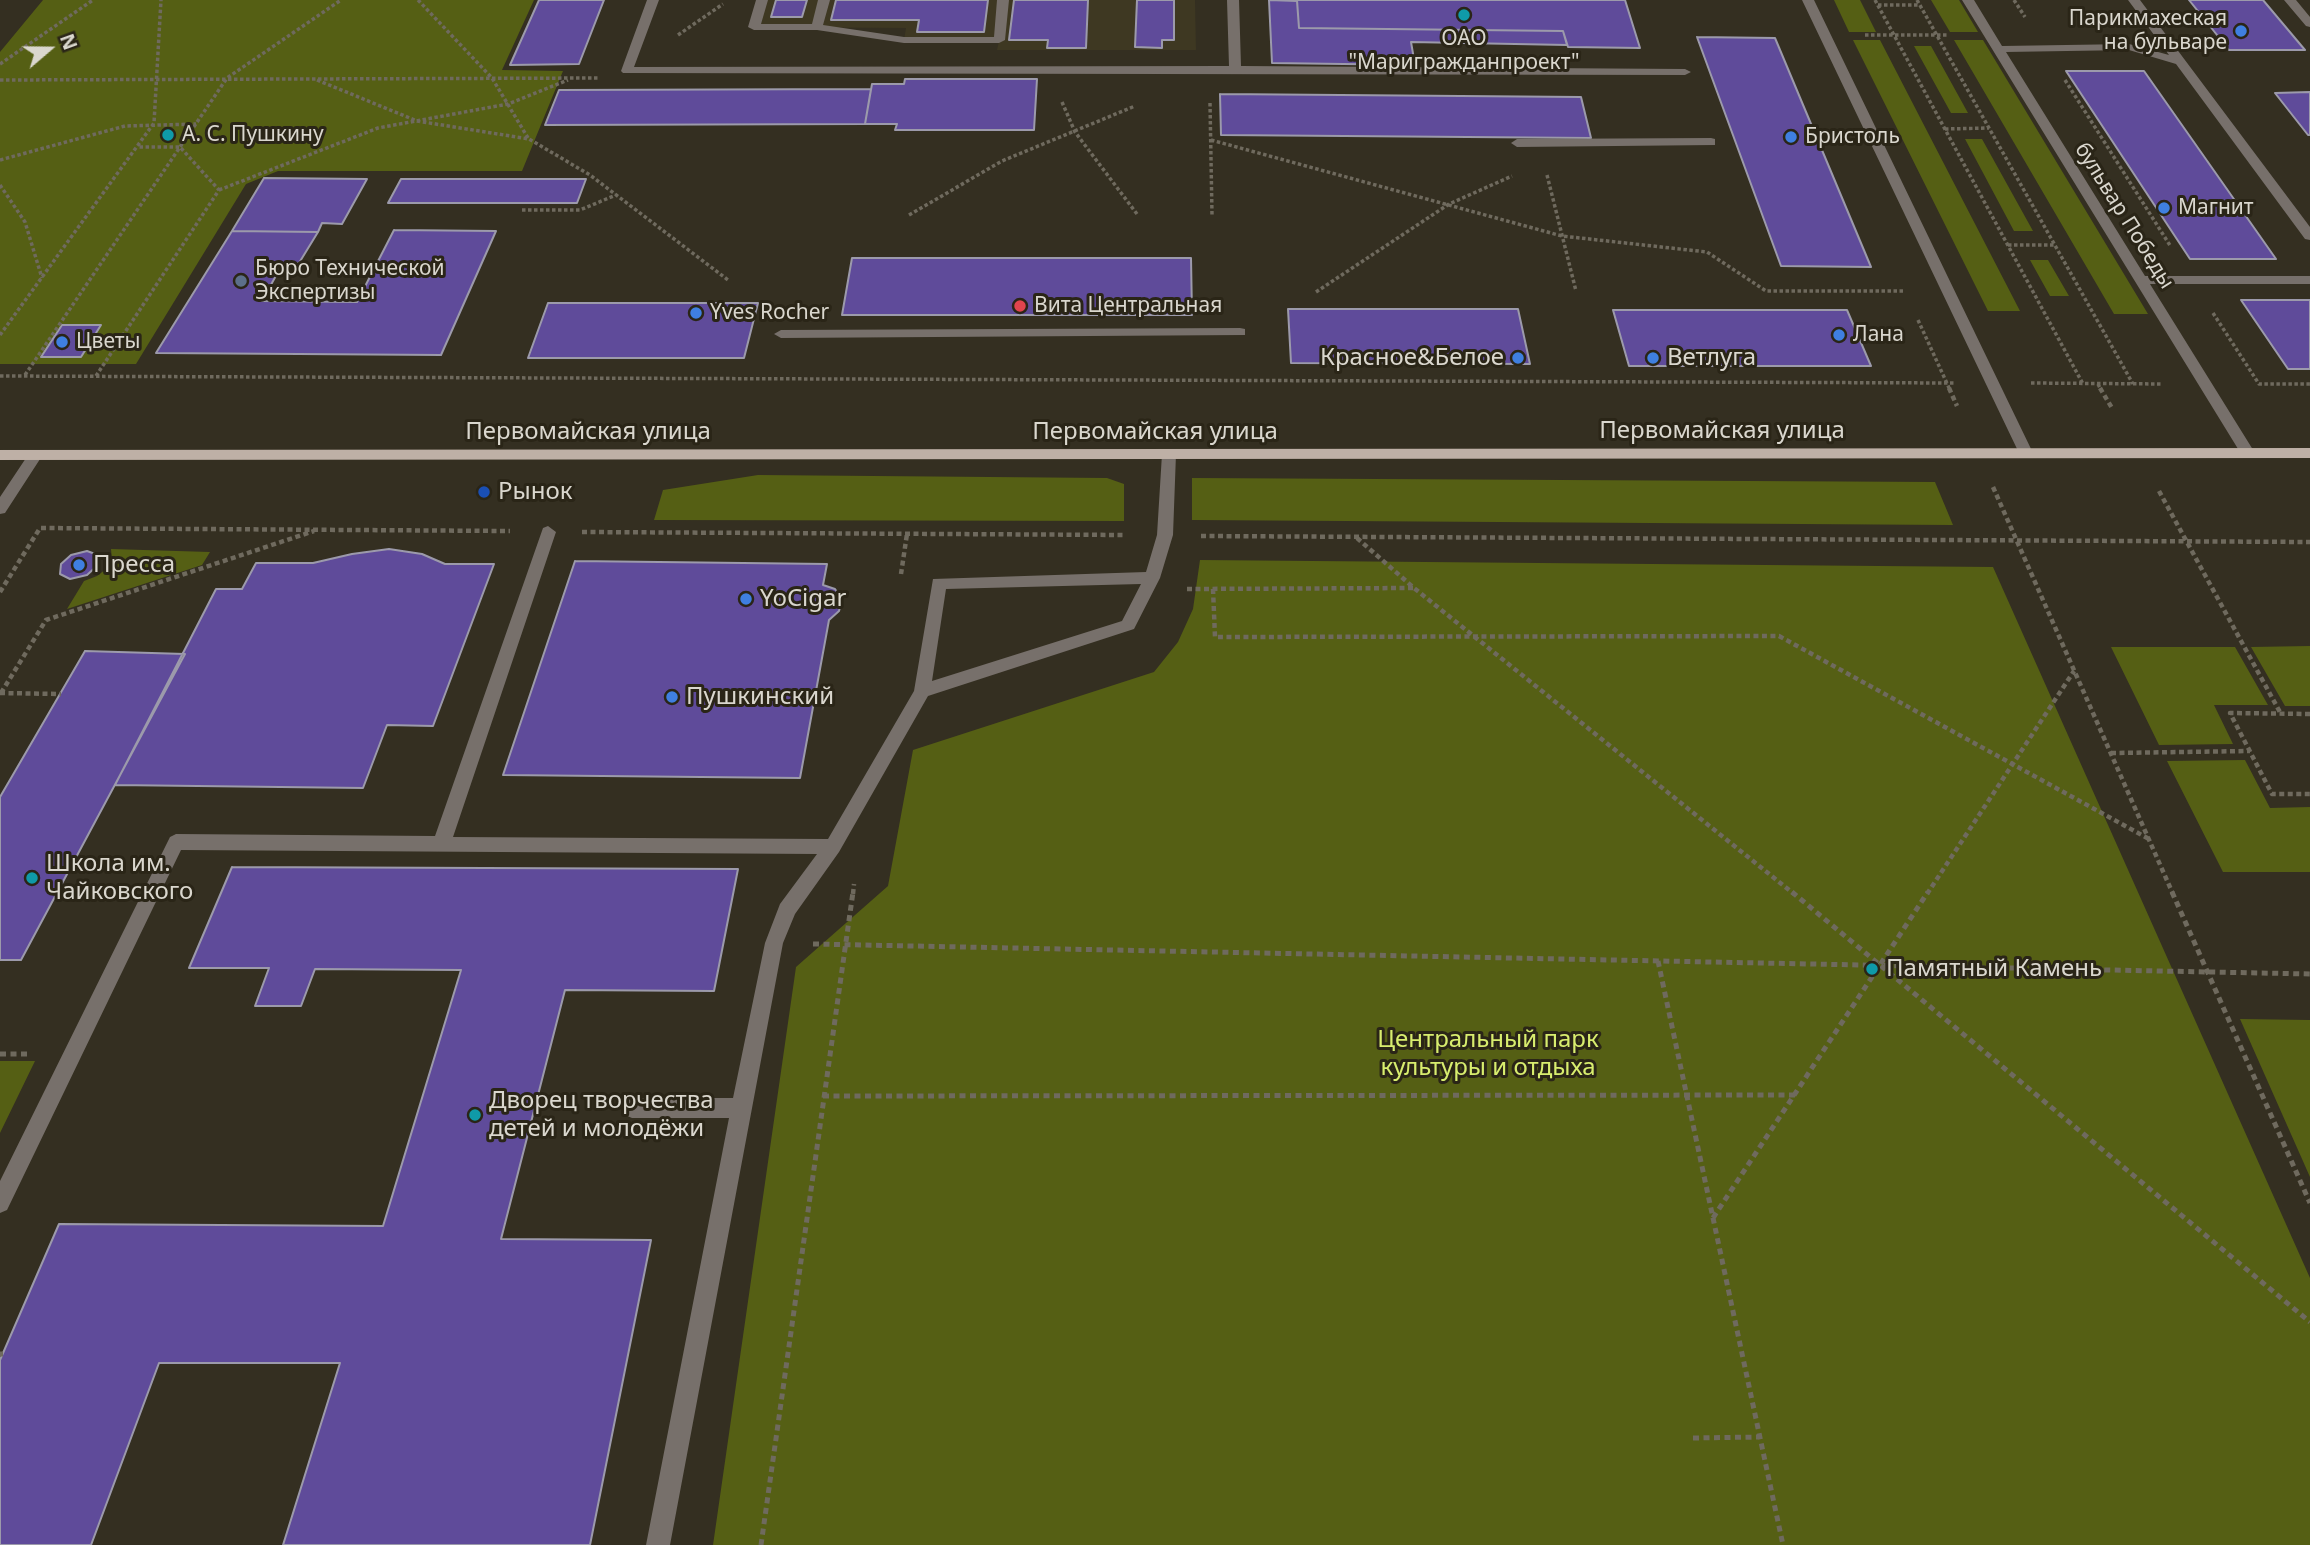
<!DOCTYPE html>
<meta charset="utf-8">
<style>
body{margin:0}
#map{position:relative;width:2310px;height:1545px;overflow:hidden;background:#342f21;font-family:"Noto Sans",sans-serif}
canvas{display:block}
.north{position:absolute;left:14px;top:14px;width:70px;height:70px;-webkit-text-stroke:5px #2a2517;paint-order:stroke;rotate:70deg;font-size:19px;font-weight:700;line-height:28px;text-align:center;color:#dad7ce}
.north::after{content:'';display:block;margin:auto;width:24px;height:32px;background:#dad7ce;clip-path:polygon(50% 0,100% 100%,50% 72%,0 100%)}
</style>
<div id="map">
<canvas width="2310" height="1545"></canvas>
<div class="north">N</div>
</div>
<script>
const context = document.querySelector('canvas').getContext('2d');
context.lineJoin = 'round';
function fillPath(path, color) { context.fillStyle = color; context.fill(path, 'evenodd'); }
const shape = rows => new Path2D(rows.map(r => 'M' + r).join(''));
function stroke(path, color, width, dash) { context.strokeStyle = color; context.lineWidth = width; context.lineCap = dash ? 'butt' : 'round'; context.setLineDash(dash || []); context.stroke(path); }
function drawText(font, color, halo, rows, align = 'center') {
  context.font = font + ' "Noto Sans",sans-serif'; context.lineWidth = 6; context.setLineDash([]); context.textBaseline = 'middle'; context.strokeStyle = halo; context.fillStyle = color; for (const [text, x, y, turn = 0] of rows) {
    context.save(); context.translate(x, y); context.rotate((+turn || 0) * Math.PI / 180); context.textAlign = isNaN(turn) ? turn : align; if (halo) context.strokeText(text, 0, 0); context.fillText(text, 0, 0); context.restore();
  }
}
const built = shape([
 [762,0,1195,0,1196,50,997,50,999,41,904,40,906,28,754,27]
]);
const green = shape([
 [43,0,534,0,502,70,563,71,522,171,278,171,246,184,136,364,0,364,0,52],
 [1834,0,1860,0,1876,32,1849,32],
 [1931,0,1959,0,1978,32,1950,32],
 [1853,40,1880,40,2020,311,1988,311],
 [1954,40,1983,40,2148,314,2114,314],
 [1914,46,1931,46,1968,113,1951,113],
 [1965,139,1982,139,2033,231,2014,231],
 [2030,260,2048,260,2069,296,2050,296],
 [758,475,1107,478,1124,484,1124,521,654,520,663,490],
 [1192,478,1935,482,1953,525,1192,520],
 [111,549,210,552,202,565,67,609,84,581,97,576,106,569,112,561],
 [1200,560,1993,567,2310,1278,2310,1545,713,1545,796,967,888,886,913,750,1154,672,1178,642,1193,609],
 [2310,646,2310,706,2285,706,2251,647],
 [2111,647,2235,647,2268,705,2214,705,2233,744,2159,745],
 [2245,760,2270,808,2310,807,2310,872,2223,872,2167,761],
 [2240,1019,2310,1020,2310,1177],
 [0,1061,35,1061,0,1133]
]);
const building = shape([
 [539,0,604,0,579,64,510,65,539,0],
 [776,0,807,0,802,17,771,17,776,0],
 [836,0,988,0,984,32,917,32,919,20,831,20,836,0],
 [1014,0,1088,0,1086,48,1047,48,1048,40,1009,40,1014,0],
 [1137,0,1174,0,1174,40,1162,40,1162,48,1135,47,1137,0],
 [1269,0,1297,1,1299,28,1563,31,1567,45,1411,42,1415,65,1272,63,1269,0],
 [1297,0,1625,0,1640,48,1568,47,1563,31,1299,28,1297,0],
 [2189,0,2263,0,2305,50,2229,50,2189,0],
 [1697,37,1775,38,1871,267,1781,266,1697,37],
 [2066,71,2144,71,2276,259,2190,259,2066,71],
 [905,79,1037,79,1034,130,895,130,897,124,865,124,872,84,904,84,905,79],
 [871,89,865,124,545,125,559,90,871,89],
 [2310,92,2310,135,2308,135,2275,93,2310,92],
 [1220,94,1581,97,1591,138,1221,135,1220,94],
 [264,178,367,179,342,224,322,223,318,232,232,231,264,178],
 [401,179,586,179,577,203,388,203,401,179],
 [394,230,496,231,441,355,156,353,232,231,318,232,299,263,283,263,262,301,357,302,394,230],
 [852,258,1191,258,1192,315,842,315,852,258],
 [2241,300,2310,300,2310,369,2288,369,2241,300],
 [548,303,758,303,744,358,528,358,548,303],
 [1288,309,1518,309,1530,364,1291,363,1288,309],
 [1613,310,1847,310,1871,366,1629,366,1613,310],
 [62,325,101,325,81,357,41,357,62,325],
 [389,549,422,554,445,564,494,564,433,726,387,725,363,788,115,785,216,589,242,589,256,563,313,563,352,554,389,549],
 [87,551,98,555,98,565,87,575,70,579,60,574,61,564,71,555,87,551],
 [575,561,827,564,823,585,835,589,842,599,839,611,829,620,800,778,503,775,575,561],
 [85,651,185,654,21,960,0,960,0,797,85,651],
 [232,867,738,869,714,991,565,990,501,1239,651,1240,590,1545,283,1545,340,1363,159,1363,91,1545,0,1545,0,1360,59,1224,383,1226,461,970,315,969,301,1006,255,1006,269,968,189,968,232,867]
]);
const pathFar2 = shape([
 [418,0,492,78,528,138],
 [1875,0,2083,384],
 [1917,0,2133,384],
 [2014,0,2025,17],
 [1878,5,1919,5],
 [678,35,723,4],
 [1865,35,1948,35],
 [0,64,93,0],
 [0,80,598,78],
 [317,80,417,121,529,139,590,175,728,280],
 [2065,80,2171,247],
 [1062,102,1075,132,1137,214],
 [1210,103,1212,215],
 [1945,129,1989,128],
 [1211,140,1562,236,1707,252,1766,291,1905,291],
 [0,160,125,126,196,124],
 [1547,175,1576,291],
 [0,185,25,222,42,278],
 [219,190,378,128,508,104,568,80],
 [522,210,580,210,616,195],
 [909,215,1002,161,1135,106],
 [2008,245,2055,245],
 [1316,292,1449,204,1512,176],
 [2213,313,2259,384,2310,384],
 [1918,320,1950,390],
 [0,335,154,123,161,0],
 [25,375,227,78,341,0],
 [0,376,1954,383],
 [96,376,219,190,180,147,137,147],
 [2031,383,2162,384],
 [2098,384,2101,390]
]);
const pathFar1 = shape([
 [1949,388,1957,406],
 [2100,388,2112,408],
 [1993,487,2173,894],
 [2159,491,2281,714],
 [582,532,1126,535],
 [1201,536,2310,542],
 [1357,538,1414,588,1794,894],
 [901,574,907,534],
 [1187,589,1413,588],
 [1213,589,1215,637,1779,636,2149,839],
 [0,592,40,528,510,531],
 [0,693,61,694],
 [1,693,46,620,314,531],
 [2310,714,2230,713,2272,794,2310,794],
 [2111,753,2250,751],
 [853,894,854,884],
 [1927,894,2074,671]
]);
const path = shape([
 [1792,892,2310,1322],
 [2172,892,2310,1203],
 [813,944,2310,974],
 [1658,961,1783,1545],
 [0,1054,30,1054],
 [823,1096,1795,1095],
 [1713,1218,1928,892],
 [0,1354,3,1354],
 [1693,1438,1760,1437],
 [761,1545,853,892]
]);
const minor = shape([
 [647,0,659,0,634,67,1229,66,1227,0,1239,0,1241,66,1685,69,1691,72,1685,75,623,73,621,71,647,0],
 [756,0,768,0,761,24,812,24,818,0,830,0,823,25,904,37,994,37,997,0,1009,0,1005,40,999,43,904,43,817,30,754,30,748,27,756,0],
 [1802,0,1814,0,2033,453,2031,457,2021,457,2019,453,1802,0],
 [1962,0,1974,0,2002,46,2129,44,2169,55,2128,0,2140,0,2310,227,2310,240,2305,239,2176,64,2129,50,2006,52,2145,276,2310,276,2310,284,2150,284,2255,453,2253,457,2243,457,1962,0],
 [2284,0,2296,0,2310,17,2310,27,2306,26,2284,0],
 [1711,138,1715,139,1715,145,1517,147,1511,143,1517,139,1711,138],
 [1240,328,1245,329,1245,335,781,338,774,334,781,330,1240,328],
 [1169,449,1176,454,1173,535,1160,578,1134,629,928,696,839,852,795,914,783,943,670,1545,646,1545,729,1118,632,1118,625,1115,622,1108,625,1101,632,1098,733,1098,765,943,780,904,817,854,181,850,7,1210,0,1213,0,1181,170,837,176,834,435,836,543,528,548,526,556,532,453,837,828,839,914,691,933,579,1146,572,1157,535,1162,454,1169,449],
 [1141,584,1122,621,932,681,946,589,1141,584],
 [35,451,42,456,5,513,0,514,0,497,30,452,35,451]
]);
const major = shape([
 [2310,448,2310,458,0,460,0,450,2310,448]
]);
const markers = [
 [1464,15,7,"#0f9aa8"],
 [2241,31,7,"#3f7fe0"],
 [168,135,7,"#0f9aa8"],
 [1791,137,7,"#3f7fe0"],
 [2164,208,7,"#3f7fe0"],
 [241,281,7,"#5c6f8a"],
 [1020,306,7,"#e0444e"],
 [696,313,7,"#3f7fe0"],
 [1839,335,7,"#3f7fe0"],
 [62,342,7,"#3f7fe0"],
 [1518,358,7,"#3f7fe0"],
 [1653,358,7,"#3f7fe0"],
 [484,492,7,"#1a4fb4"],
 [79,565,7,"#3f7fe0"],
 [746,599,7,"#3f7fe0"],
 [672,697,7,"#3f7fe0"],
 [32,878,7,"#0f9aa8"],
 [1872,969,7,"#0f9aa8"],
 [475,1115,7,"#0f9aa8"]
];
const farPoinames = [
 ["Парикмахеская",2227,19,"right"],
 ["на бульваре",2227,43,"right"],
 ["OAO",1464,39,"center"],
 ["\"Маригражданпроект\"",1464,63,"center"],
 ["А. С. Пушкину",182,135],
 ["Бристоль",1805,137],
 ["Магнит",2178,208],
 ["Бюро Технической",255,269],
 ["Экспертизы",255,293],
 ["Вита Центральная",1034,306],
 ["Yves Rocher",710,313],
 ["Лана",1853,335],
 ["Цветы",76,342]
];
const farStreetnames = [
 ["бульвар Победы",2124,216,58]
];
const poiNames = [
 ["Красное&Белое",1504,358,"right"],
 ["Ветлуга",1667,358],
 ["Рынок",498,492],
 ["Пресса",93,565],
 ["YoCigar",760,599],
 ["Пушкинский",686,697],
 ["Школа им.",46,864],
 ["Чайковского",46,892],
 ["Памятный Камень",1886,969],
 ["Дворец творчества",489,1101],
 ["детей и молодёжи",489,1129]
];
const streetNames = [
 ["Первомайская улица",1722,431],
 ["Первомайская улица",588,432],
 ["Первомайская улица",1155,432]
];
const parkNames = [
 ["Центральный парк",1488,1040],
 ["культуры и отдыха",1488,1068]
];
fillPath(built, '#3e3822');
fillPath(green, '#555f14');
fillPath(building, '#5f4b9a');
stroke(building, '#9c9aab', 2);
stroke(pathFar2, '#6f6a5e', 3.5, [3.5, 2.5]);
stroke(pathFar1, '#6f6a5e', 4.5, [5, 3.5]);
stroke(path, '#6f6a5e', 5, [6, 4.5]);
fillPath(minor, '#77706b');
fillPath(major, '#beb0a6');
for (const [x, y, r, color] of markers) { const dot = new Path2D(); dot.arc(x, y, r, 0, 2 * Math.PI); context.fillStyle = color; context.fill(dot); stroke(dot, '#2a2517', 2.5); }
drawText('21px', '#dad7ce', '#2a2517', farPoinames, 'left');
drawText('21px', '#dad7ce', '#2a2517', farStreetnames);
drawText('24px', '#dad7ce', '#2a2517', poiNames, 'left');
drawText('24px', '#dad7ce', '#2a2517', streetNames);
drawText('24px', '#d8ed6e', '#2a2517', parkNames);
</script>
